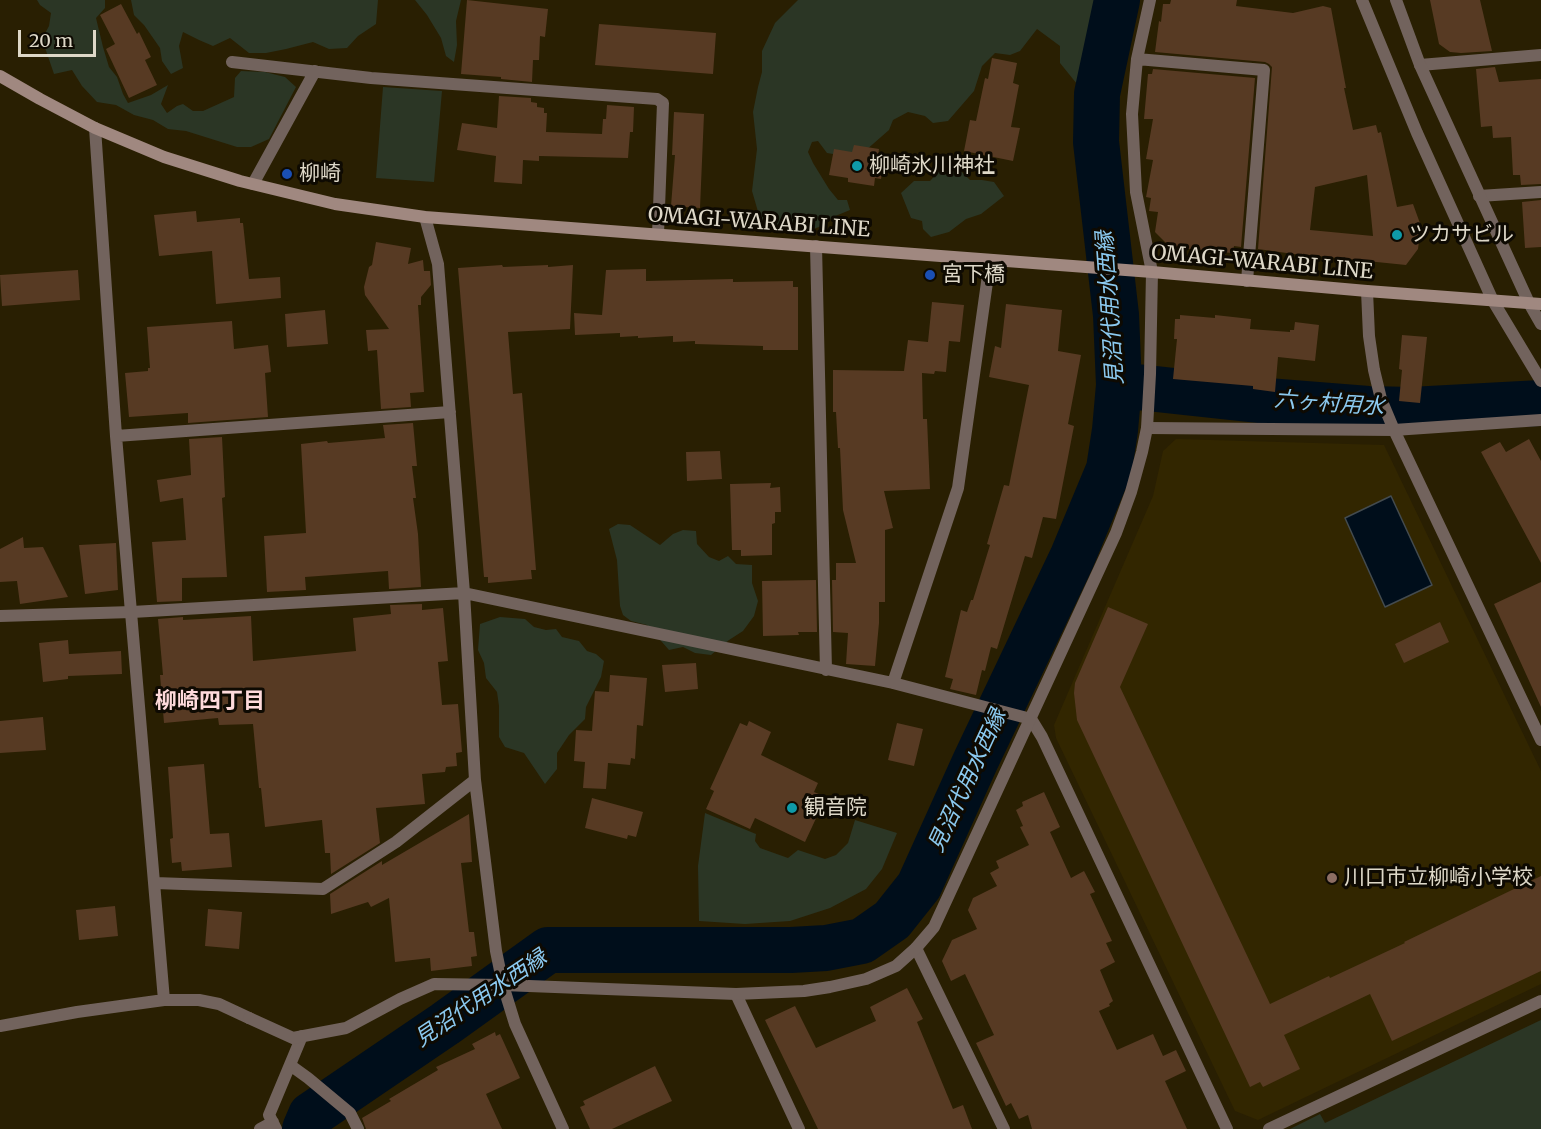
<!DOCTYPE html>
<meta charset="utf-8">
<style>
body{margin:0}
#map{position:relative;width:1541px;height:1129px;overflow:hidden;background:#291f02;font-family:Merriweather,serif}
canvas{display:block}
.scale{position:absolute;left:18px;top:30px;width:78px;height:27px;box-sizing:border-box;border:3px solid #ded8c8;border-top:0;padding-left:8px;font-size:18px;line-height:21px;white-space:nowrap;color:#ded8c8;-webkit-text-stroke:4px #0e0a02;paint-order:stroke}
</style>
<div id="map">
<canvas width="1541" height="1129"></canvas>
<div class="scale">20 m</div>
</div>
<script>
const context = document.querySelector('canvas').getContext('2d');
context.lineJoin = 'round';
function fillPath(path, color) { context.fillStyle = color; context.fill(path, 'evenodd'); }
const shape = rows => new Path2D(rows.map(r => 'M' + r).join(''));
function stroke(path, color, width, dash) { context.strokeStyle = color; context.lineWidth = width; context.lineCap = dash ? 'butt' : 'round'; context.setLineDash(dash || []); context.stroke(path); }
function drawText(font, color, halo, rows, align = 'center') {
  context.font = font + ' Merriweather,"Noto Sans JP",serif'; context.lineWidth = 6; context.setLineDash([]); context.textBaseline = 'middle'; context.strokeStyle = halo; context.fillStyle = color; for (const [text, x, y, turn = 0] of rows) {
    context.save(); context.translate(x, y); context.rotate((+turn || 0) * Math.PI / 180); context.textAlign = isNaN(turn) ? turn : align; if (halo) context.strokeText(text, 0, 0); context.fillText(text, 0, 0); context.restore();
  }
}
const built = shape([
 [1176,439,1384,445,1541,771,1541,984,1258,1120,1235,1111,1056,738,1054,725,1153,496,1163,451]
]);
const green = shape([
 [37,0,105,0,105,8,96,18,103,47,109,67,117,77,123,94,128,103,151,95,168,85,161,104,167,113,177,106,183,104,193,111,203,111,234,97,235,78,241,71,265,72,285,77,296,87,269,139,251,147,237,147,186,131,168,129,153,120,134,115,116,105,97,102,82,86,72,70,54,74,42,39,49,26,51,13,40,5],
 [131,0,378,0,376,24,358,36,347,48,329,49,313,42,286,49,266,53,249,53,230,38,213,46,199,40,183,32,179,46,183,68,171,74,162,61,160,48,144,25,134,15],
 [415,0,461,0,456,21,457,45,454,62,446,56,441,38,427,15],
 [798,0,1130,0,1126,32,1111,72,1109,91,1104,100,1085,102,1077,84,1060,63,1060,46,1037,29,1020,51,1010,55,995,53,982,66,974,91,948,121,933,123,925,116,908,112,893,120,889,130,857,158,827,153,818,141,812,142,808,152,813,163,829,189,838,200,847,200,850,210,833,217,822,226,807,231,792,224,781,226,761,222,752,191,757,149,753,112,758,87,762,72,762,51,775,23],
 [383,87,442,91,434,182,376,178],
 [957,167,970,180,982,180,994,182,1004,196,981,214,966,219,949,232,931,237,923,229,922,221,911,218,901,193,914,181,930,181,940,170],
 [618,524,630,525,660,545,673,534,683,530,696,531,697,544,709,557,719,561,728,556,736,564,752,565,752,583,758,601,754,616,743,631,729,640,711,655,695,653,683,647,669,650,647,625,631,621,623,615,620,606,617,560,609,529],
 [500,617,525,619,534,627,546,630,556,629,562,637,579,641,587,651,596,654,604,661,601,677,586,707,585,719,569,735,557,753,557,769,545,784,524,753,505,747,499,737,499,706,497,692,486,678,484,663,478,650,480,624],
 [705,813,756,834,755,841,760,848,788,858,798,850,825,859,836,855,848,843,855,820,897,833,882,869,866,889,830,908,790,921,745,924,699,921,698,866],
 [1541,1020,1541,1129,1290,1129,1320,1114,1325,1123]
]);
const water = shape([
 [1391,496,1432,585,1385,607,1345,518,1391,496]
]);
const river = shape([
 [1119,385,1267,401,1368,409,1411,410,1541,403],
 [305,1129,311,1115,445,1024,548,950,791,950,826,948,862,941,892,920,919,886,975,762,1072,558,1109,469,1115,430,1119,385,1116,315,1096,142,1097,94,1117,0]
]);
const building = shape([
 [467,0,548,9,545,37,540,36,539,60,533,60,532,82,501,79,501,77,461,74],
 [1171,0,1237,0,1236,6,1293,13,1323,6,1331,8,1346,88,1344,88,1353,130,1376,125,1378,133,1381,132,1397,207,1413,204,1421,226,1418,249,1406,265,1308,255,1308,256,1258,249,1272,67,1269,64,1265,62,1155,52,1159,21,1161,22,1163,4,1170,4],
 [1367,175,1373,236,1310,230,1315,187],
 [1430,0,1480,0,1492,51,1461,53,1450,52,1439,44],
 [121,4,137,34,139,32,151,57,145,60,157,85,129,98,106,49,115,44,100,15],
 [599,24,716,33,713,74,595,65],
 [992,58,1017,63,1013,83,1019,85,1011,127,1020,128,1013,161,964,151,970,120,976,121,985,78,988,79],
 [1495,67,1499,82,1541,79,1541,184,1521,185,1520,175,1513,175,1511,137,1493,138,1492,126,1481,127,1476,69],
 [1153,69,1255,78,1241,247,1234,246,1233,253,1188,249,1168,245,1155,232,1158,212,1149,211,1151,198,1146,197,1153,160,1146,159,1153,119,1144,119,1148,74,1152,74],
 [499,96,531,98,531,102,537,103,537,107,544,108,544,113,547,113,546,132,602,134,603,119,606,119,607,105,634,107,633,132,630,132,628,158,539,156,539,161,523,160,522,184,494,182,496,156,457,150,462,123,497,128],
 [674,112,704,114,700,208,671,206,675,155,672,155],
 [854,145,879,149,878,156,885,157,881,179,875,178,874,186,848,182,848,178,829,175,834,149,852,152],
 [1541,200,1541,247,1525,248,1522,202],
 [196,211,197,222,240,218,240,223,243,223,249,279,280,277,281,298,216,304,212,251,159,256,154,215],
 [376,242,411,248,408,264,423,260,424,271,430,271,431,285,421,297,421,305,418,305,424,392,410,393,411,407,381,409,377,350,368,351,366,330,389,329,365,295,364,287,369,267,372,265],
 [502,265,503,267,548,265,548,267,573,265,570,329,508,332,513,394,522,393,536,570,531,570,532,579,488,583,488,577,484,577,458,268],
 [646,269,646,281,733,279,733,282,793,281,793,287,798,287,798,350,763,350,763,346,695,344,695,341,673,342,673,336,638,338,638,336,620,337,620,333,575,335,574,313,602,315,606,270],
 [78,270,80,300,2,306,0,275],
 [932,302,964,305,960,342,949,341,946,372,935,371,934,374,922,373,923,419,927,419,930,489,884,491,893,528,885,530,885,602,879,602,879,623,875,666,846,664,848,633,833,632,832,580,836,580,836,563,856,563,843,510,840,448,838,448,836,412,833,412,833,370,904,371,908,340,928,342],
 [1006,304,1062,310,1058,351,1081,355,1068,424,1074,426,1056,519,1043,517,1032,558,1025,556,997,649,991,647,985,671,982,670,976,695,950,689,953,679,945,677,961,610,967,612,971,600,973,600,990,545,987,544,1004,485,1009,486,1029,385,989,377,995,346,1001,348],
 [325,310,328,344,287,347,285,314],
 [1180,315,1215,318,1215,315,1251,319,1250,329,1290,332,1290,330,1294,330,1295,322,1319,325,1315,361,1278,357,1275,392,1253,389,1253,386,1173,379,1177,339,1174,339,1175,319,1180,319],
 [232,321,234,349,268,345,271,372,265,373,268,417,188,423,188,413,129,417,125,373,148,371,148,368,150,368,147,327],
 [1402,335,1427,337,1420,403,1399,401,1402,370,1399,369],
 [413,423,417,466,412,466,416,498,413,498,418,534,421,587,389,589,388,571,305,577,306,590,267,592,264,536,306,533,301,444,327,441,328,443,385,438,383,425],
 [222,437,225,497,222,498,227,577,182,578,182,601,157,602,152,542,186,540,183,498,160,502,157,480,191,475,189,439],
 [1529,439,1541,461,1541,563,1481,452,1500,442,1506,452],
 [720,451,722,479,687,481,686,452],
 [771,483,770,488,780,487,781,512,775,512,775,523,772,524,772,555,741,556,741,550,732,550,730,484],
 [23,537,24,548,43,547,68,597,20,604,17,581,0,582,0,549],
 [116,543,118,590,85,594,79,545],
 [816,580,817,632,798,632,799,635,763,636,762,581],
 [1541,582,1541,707,1494,604],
 [422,604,422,610,443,608,448,661,438,662,442,705,458,704,462,752,456,753,457,766,446,767,445,772,422,774,425,804,376,808,380,843,331,874,330,853,325,853,322,820,265,827,261,788,259,788,253,724,219,725,218,718,164,723,160,675,163,675,158,619,183,617,183,620,251,616,253,661,356,651,353,618,391,614,390,605],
 [1108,607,1148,624,1120,687,1270,1004,1329,976,1330,978,1405,943,1404,942,1541,876,1541,971,1392,1041,1370,994,1284,1035,1300,1069,1263,1087,1260,1082,1250,1087,1077,720,1074,693,1075,683],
 [1440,622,1449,642,1404,663,1395,644],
 [68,640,69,654,121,651,122,674,68,676,68,679,43,682,39,643],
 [696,663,698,689,665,692,662,665],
 [610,675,647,678,643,726,637,725,635,759,631,758,630,765,608,763,606,789,583,788,585,762,574,761,576,730,592,731,595,691,609,692],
 [43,717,46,750,0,753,0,721],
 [749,721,771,732,761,755,818,783,814,792,826,797,805,842,755,818,750,829,706,809,714,791,710,789,740,723,747,726],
 [897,723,923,729,914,766,888,760],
 [204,764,210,834,229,833,232,867,182,871,181,862,172,863,170,839,173,838,168,767],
 [1044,792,1060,827,1050,832,1071,878,1084,871,1095,892,1090,894,1112,941,1106,943,1115,962,1100,970,1113,1001,1109,1004,1110,1006,1099,1011,1117,1050,1153,1034,1163,1056,1176,1050,1186,1071,1165,1081,1187,1129,1032,1129,1028,1115,1019,1119,1011,1103,1006,1106,976,1043,994,1035,965,974,951,981,942,961,952,940,977,929,968,910,973,898,997,886,990,873,999,868,996,861,1029,845,1020,827,1023,826,1016,810,1023,806,1022,802],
 [592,798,643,812,636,837,628,835,627,839,585,828],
 [469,814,472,862,461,863,469,932,474,932,477,956,471,957,472,966,431,971,430,958,395,962,389,898,371,907,368,902,331,914,330,894,382,861,382,865],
 [115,906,118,936,79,940,76,910],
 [208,909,242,912,239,949,205,946],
 [907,988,923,1019,917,1022,953,1109,963,1105,972,1129,818,1129,765,1020,795,1006,816,1048,876,1021,870,1007],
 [495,1032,496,1036,500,1034,520,1078,486,1094,502,1129,366,1129,362,1118,391,1101,389,1099,438,1070,436,1067,475,1049,472,1044],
 [655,1066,672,1101,612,1129,590,1129,580,1107,585,1105,583,1101]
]);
const minor = shape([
 [1150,0,1137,59,1132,114,1136,192,1152,272],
 [1137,59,1264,70,1247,281],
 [232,62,371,78,657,99,663,103,658,234],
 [1420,65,1541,55],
 [95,128,116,436,164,1000],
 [253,184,315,71],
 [1479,196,1541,192],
 [425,217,438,264,464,593,475,780,496,951,503,985,515,1024,563,1129],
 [816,246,826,670],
 [1367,291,1369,336,1374,370,1381,399,1394,430,1541,420],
 [1147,428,1394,430,1541,740],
 [116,436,450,412],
 [0,616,132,612,464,593,893,683,1031,719,1042,737,1227,1129],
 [893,683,958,488,990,261],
 [155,883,323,889,396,842,475,780],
 [916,948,1004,1129],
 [736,994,799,1129],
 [0,1026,77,1012,164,1000,199,1000,219,1004,249,1018],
 [290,1065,308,1078,350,1113,358,1129],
 [260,1129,273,1122],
 [276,1129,269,1115,302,1036],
 [1269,1129,1541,1001]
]);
const tertiary = shape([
 [1362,0,1417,133,1493,301,1541,381],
 [1396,0,1420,65,1529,303,1541,324],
 [249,1018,293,1038,346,1028,400,999,434,984,503,985,736,994,804,991,830,987,866,979,896,966,916,948,934,927,1116,533,1131,492,1142,452,1147,428,1150,374,1152,272]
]);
const secondary = shape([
 [0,76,40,99,95,128,164,157,240,181,335,204,425,217,1152,272,1367,291,1541,304]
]);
const markers = [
 [857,166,6,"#0f9aa8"],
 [287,174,6,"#1a4fb4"],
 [1397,235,6,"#0f9aa8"],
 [930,275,6,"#1a4fb4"],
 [792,808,6,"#0f9aa8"],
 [1332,878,6,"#8d6e63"]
];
const poiNames = [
 ["柳崎氷川神社",869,166],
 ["柳崎",299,174],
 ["ツカサビル",1409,235],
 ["宮下橋",942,275],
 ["観音院",804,808],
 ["川口市立柳崎小学校",1344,878]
];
const streetNames = [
 ["OMAGI-WARABI LINE",759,223,4],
 ["OMAGI-WARABI LINE",1262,263,5]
];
const waterNames = [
 ["見沼代用水西縁",1111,308,-94],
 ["六ヶ村用水",1329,404,4],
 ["見沼代用水西縁",968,781,-65],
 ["見沼代用水西縁",481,999,-34]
];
const neighbourhoodNames = [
 ["柳崎四丁目",210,702]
];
fillPath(built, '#322600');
fillPath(green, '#2b3625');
fillPath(water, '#000e1b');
stroke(water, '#434b4f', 1.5);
stroke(river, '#000e1b', 46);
fillPath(building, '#573a23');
stroke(minor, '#72635d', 12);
stroke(tertiary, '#72635d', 12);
stroke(secondary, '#a08880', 12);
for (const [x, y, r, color] of markers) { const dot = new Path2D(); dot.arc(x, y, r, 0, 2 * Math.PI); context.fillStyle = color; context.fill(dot); stroke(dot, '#0e0a02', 2); }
drawText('21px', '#ded8c8', '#0e0a02', poiNames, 'left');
drawText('21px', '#ded8c8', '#0e0a02', streetNames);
drawText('italic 22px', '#8bc9ef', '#0e0a02', waterNames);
drawText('bold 22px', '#fedadb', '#0e0a02', neighbourhoodNames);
</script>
